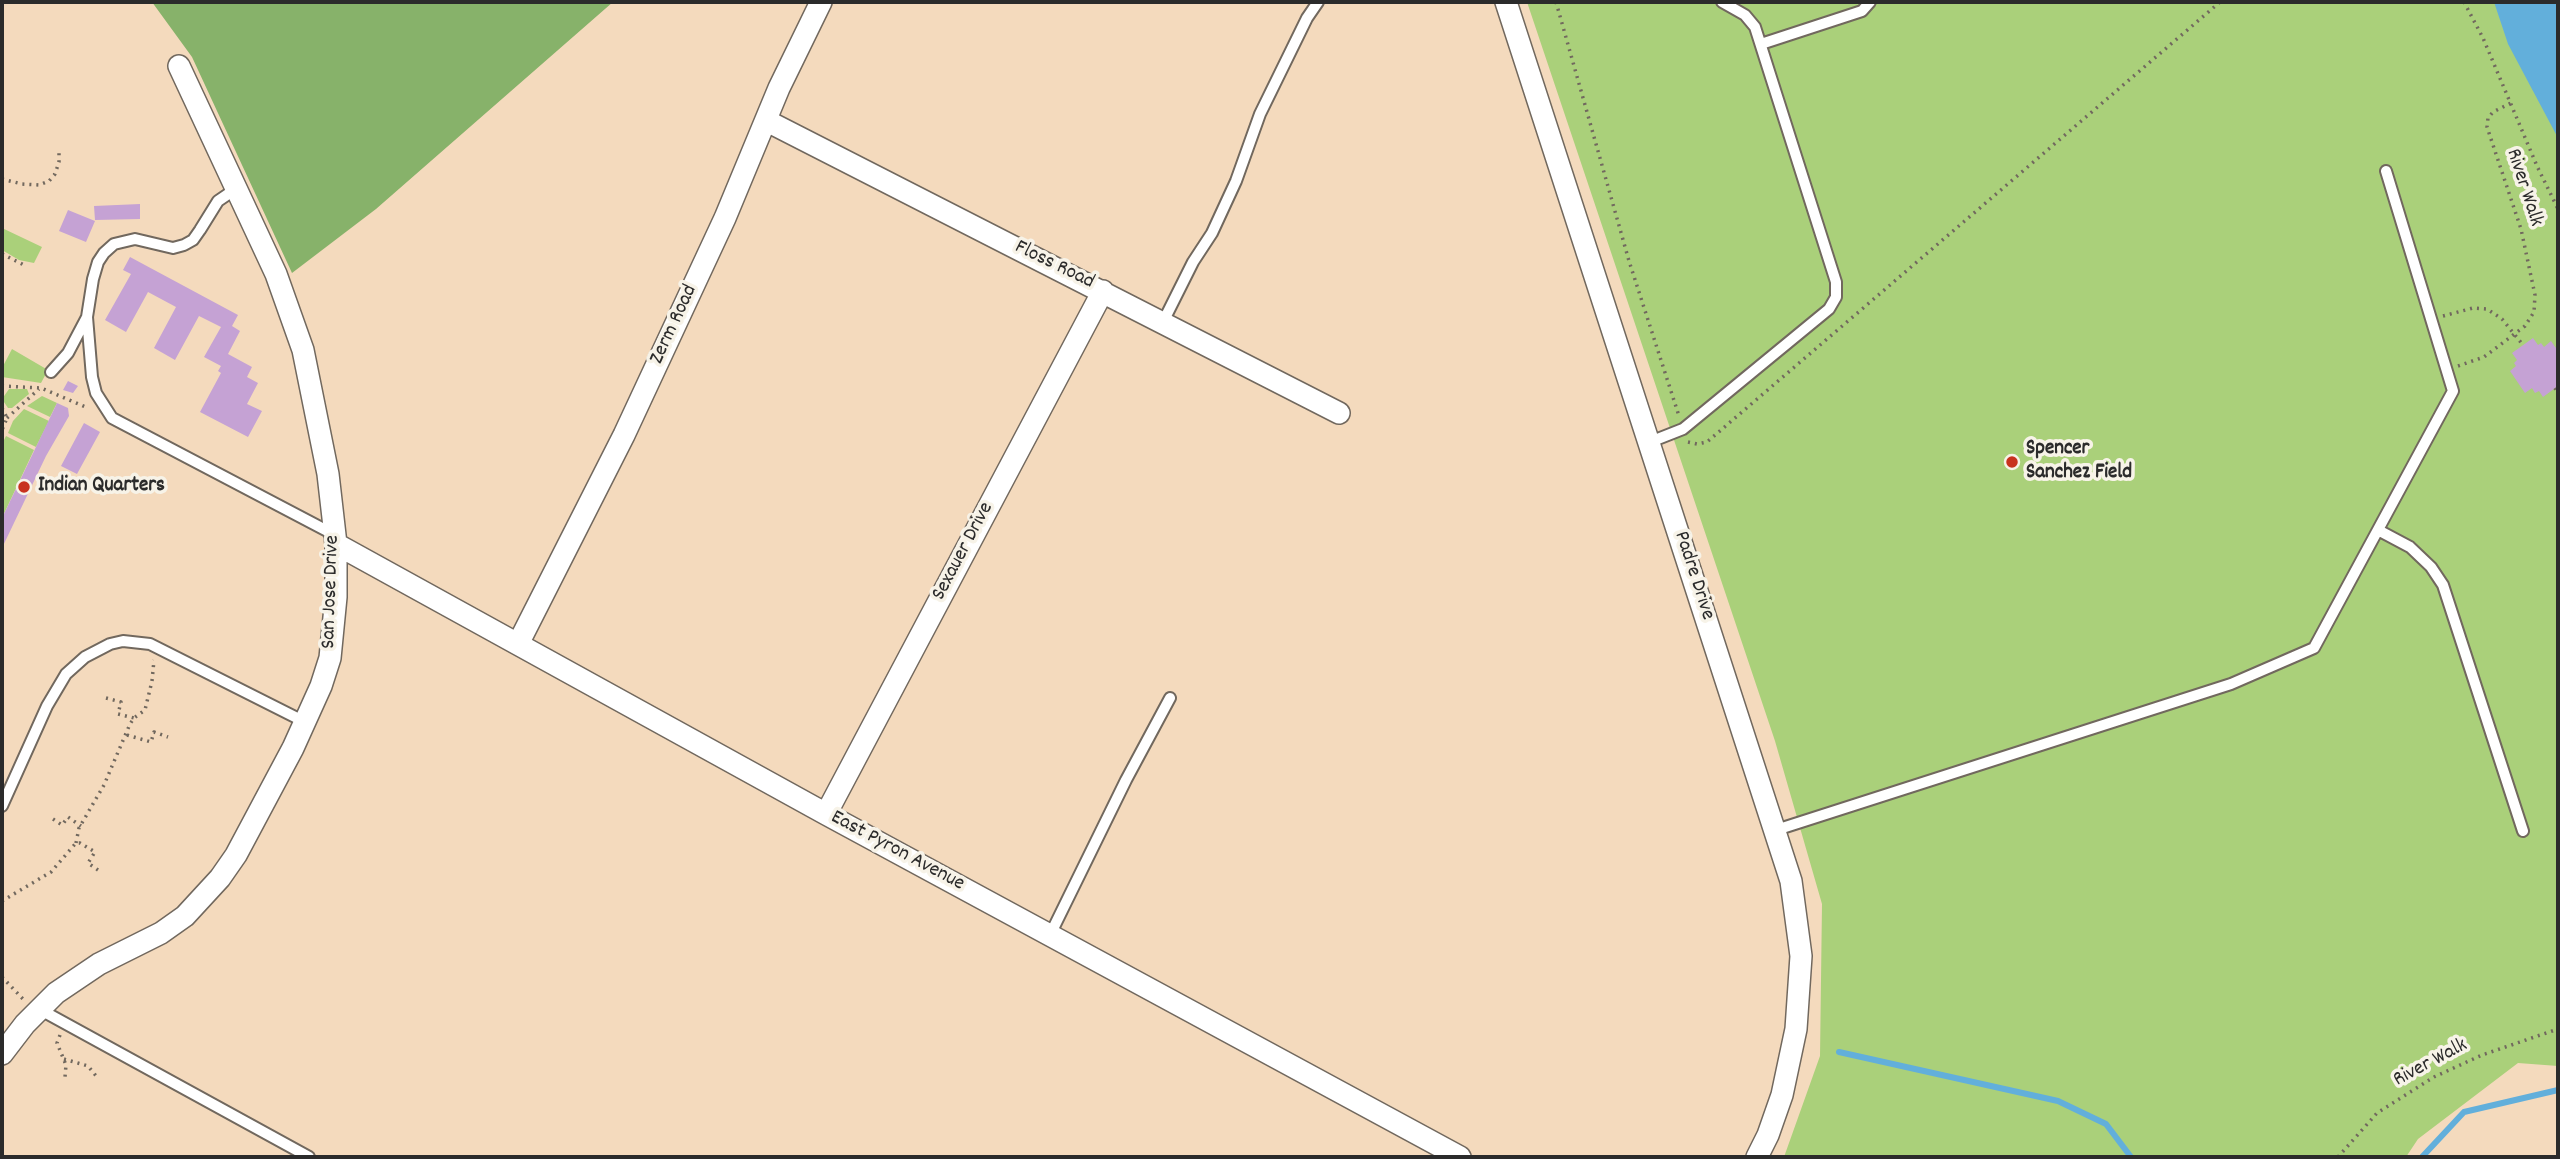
<!DOCTYPE html>
<style>
body{margin:0}
#map{position:relative;width:2560px;height:1159px;overflow:hidden;background:#f4dabd;font-family:Dekko,sans-serif}
canvas{display:block}
.frame{position:absolute;inset:0;border:4px solid #2b2b2b;pointer-events:none}
</style>
<div id="map">
<canvas width="2560" height="1159"></canvas>
<div class="frame"></div>
</div>
<script>
const context = document.querySelector('canvas').getContext('2d');
context.lineJoin = 'round';
function fillPath(path, color) { context.fillStyle = color; context.fill(path, 'evenodd'); }
const shape = rows => new Path2D(rows.map(r => 'M' + r).join(''));
function stroke(path, color, width, dash) { context.strokeStyle = color; context.lineWidth = width; context.lineCap = dash ? 'butt' : 'round'; context.setLineDash(dash || []); context.stroke(path); }
function drawText(font, color, halo, rows, align = 'center') {
  context.font = font + ' Dekko,sans-serif'; context.lineWidth = 7; context.setLineDash([]); context.textBaseline = 'middle'; context.strokeStyle = halo; context.fillStyle = color; for (const [text, x, y, turn = 0] of rows) {
    context.save(); context.translate(x, y); context.rotate((+turn || 0) * Math.PI / 180); context.textAlign = isNaN(turn) ? turn : align; if (halo) context.strokeText(text, 0, 0); context.fillText(text, 0, 0); context.restore();
  }
}
const green = shape([
 [1527,2,2558,2,2558,1066,2518,1063,2418,1139,2406,1157,1784,1157,1820,1056,1822,904,1775,741],
 [2,228,42,247,34,263,19,260,2,250],
 [12,349,48,370,41,383,2,377,2,368],
 [9,389,27,389,29,394,12,408,8,408,2,399],
 [42,396,57,403,50,417,27,406],
 [24,409,49,421,36,447,8,433,13,421],
 [6,436,34,450,2,518,2,444]
]);
const forest = shape([
 [152,2,613,2,376,209,292,273,192,57]
]);
const water = shape([
 [2494,2,2558,2,2558,138,2508,44]
]);
const stream = shape([
 [1839,1052,2058,1101,2106,1124,2131,1157],
 [2422,1157,2464,1112,2558,1090]
]);
const building = shape([
 [140,204,140,219,95,220,94,206],
 [68,210,95,221,86,242,59,231],
 [130,257,238,315,232,326,240,331,228,354,252,367,247,377,258,383,247,404,262,411,248,437,200,412,221,373,218,371,221,366,204,357,221,327,199,316,175,360,154,348,176,307,148,292,126,332,105,320,131,274,123,270],
 [2533,338,2538,345,2541,343,2544,347,2551,341,2558,351,2558,386,2543,397,2539,391,2535,393,2532,388,2525,393,2510,371,2516,366,2514,363,2517,360,2512,353],
 [68,381,78,386,73,393,63,390],
 [57,403,68,408,69,416,46,456,2,548,2,518],
 [84,423,100,432,77,474,61,466]
]);
const path = shape([
 [1556,2,1629,261,1679,416],
 [2464,2,2483,38,2537,166,2558,209],
 [2,179,22,184,39,185,49,181,55,174,59,162,59,149],
 [2,254,26,266],
 [2443,316,2473,308,2487,309,2502,319,2523,345],
 [2458,366,2484,357,2525,326,2534,312,2535,295,2521,229,2487,127,2488,118,2493,112,2511,103],
 [2,386,41,388,88,408],
 [2555,388,2558,393],
 [2,408,7,418,2,430],
 [7,418,39,389],
 [1688,442,1697,444,1707,442,2220,2],
 [106,698,121,702,118,714,134,718],
 [127,735,151,742,154,732,168,737],
 [53,819,62,825,68,817,81,826],
 [76,843,79,828,104,785,130,724,134,718,145,710,152,681,154,660],
 [2,901,51,872,76,843,80,843,95,852,88,863,98,870],
 [2,977,23,999],
 [60,1035,57,1043,66,1065,65,1077],
 [64,1059,88,1066,97,1077],
 [2338,1157,2377,1113,2434,1077,2482,1055,2558,1029]
]);
const service = shape([
 [1761,44,1862,11,1870,2],
 [237,188,218,201,200,230,193,240,184,245,173,248,135,239,114,244,104,253,98,262,93,279,87,317,92,377,96,393,112,418,335,535],
 [1163,322,1193,262,1212,233,1236,181,1260,114,1307,18,1318,2],
 [51,372,68,353,87,317],
 [1650,442,1683,429,1829,309,1836,297,1836,282,1755,27,1745,15,1722,2],
 [2378,530,2410,547,2431,567,2443,585,2523,831],
 [2,806,47,706,66,674,85,657,110,644,123,641,150,644,305,722],
 [1776,830,2231,684,2314,648,2453,391,2386,171],
 [1050,935,1126,780,1170,698],
 [39,1009,309,1157]
]);
const minor = shape([
 [1506,2,1791,881,1801,956,1796,1029,1782,1095,1768,1135,1757,1157],
 [767,121,1339,413],
 [336,544,826,814,1460,1157],
 [518,644,624,435,725,218,779,88,821,2],
 [826,814,1103,291],
 [2,1054,25,1024,56,993,99,964,161,933,185,916,220,878,236,855,293,748,321,686,330,658,336,597,336,544,328,474,303,350,276,274,179,66]
]);
const markers = [
 [2012,462,7,"#c8321e"],
 [24,487,7,"#c8321e"]
];
const streetNames = [
 ["River Walk",2523,188,72],
 ["Floss Road",1054,266,26],
 ["Zerm Road",675,325,-65],
 ["Sexauer Drive",964,552,-62],
 ["Padre Drive",1693,576,72],
 ["San Jose Drive",332,592,-88],
 ["East Pyron Avenue",897,852,28],
 ["River Walk",2431,1064,-28]
];
const poiNames = [
 ["Spencer",2026,450],
 ["Sanchez Field",2026,474],
 ["Indian Quarters",38,487]
];
fillPath(green, '#aad07a');
fillPath(forest, '#87b26a');
fillPath(water, '#62afdb');
stroke(stream, '#62afdb', 6);
fillPath(building, '#c5a2d4');
stroke(service, '#71685e', 14);
stroke(minor, '#71685e', 24);
stroke(path, '#71685e', 3.5, [2, 5]);
stroke(service, '#fff', 10);
stroke(minor, '#fff', 21);
for (const [x, y, r, color] of markers) { const dot = new Path2D(); dot.arc(x, y, r, 0, 2 * Math.PI); context.fillStyle = color; context.fill(dot); stroke(dot, '#f7f3e8', 2.5); }
drawText('21px', '#2b2b2b', '#f7f3e8', streetNames);
drawText('bold 21px', '#2b2b2b', '#f7f3e8', poiNames, 'left');
</script>
